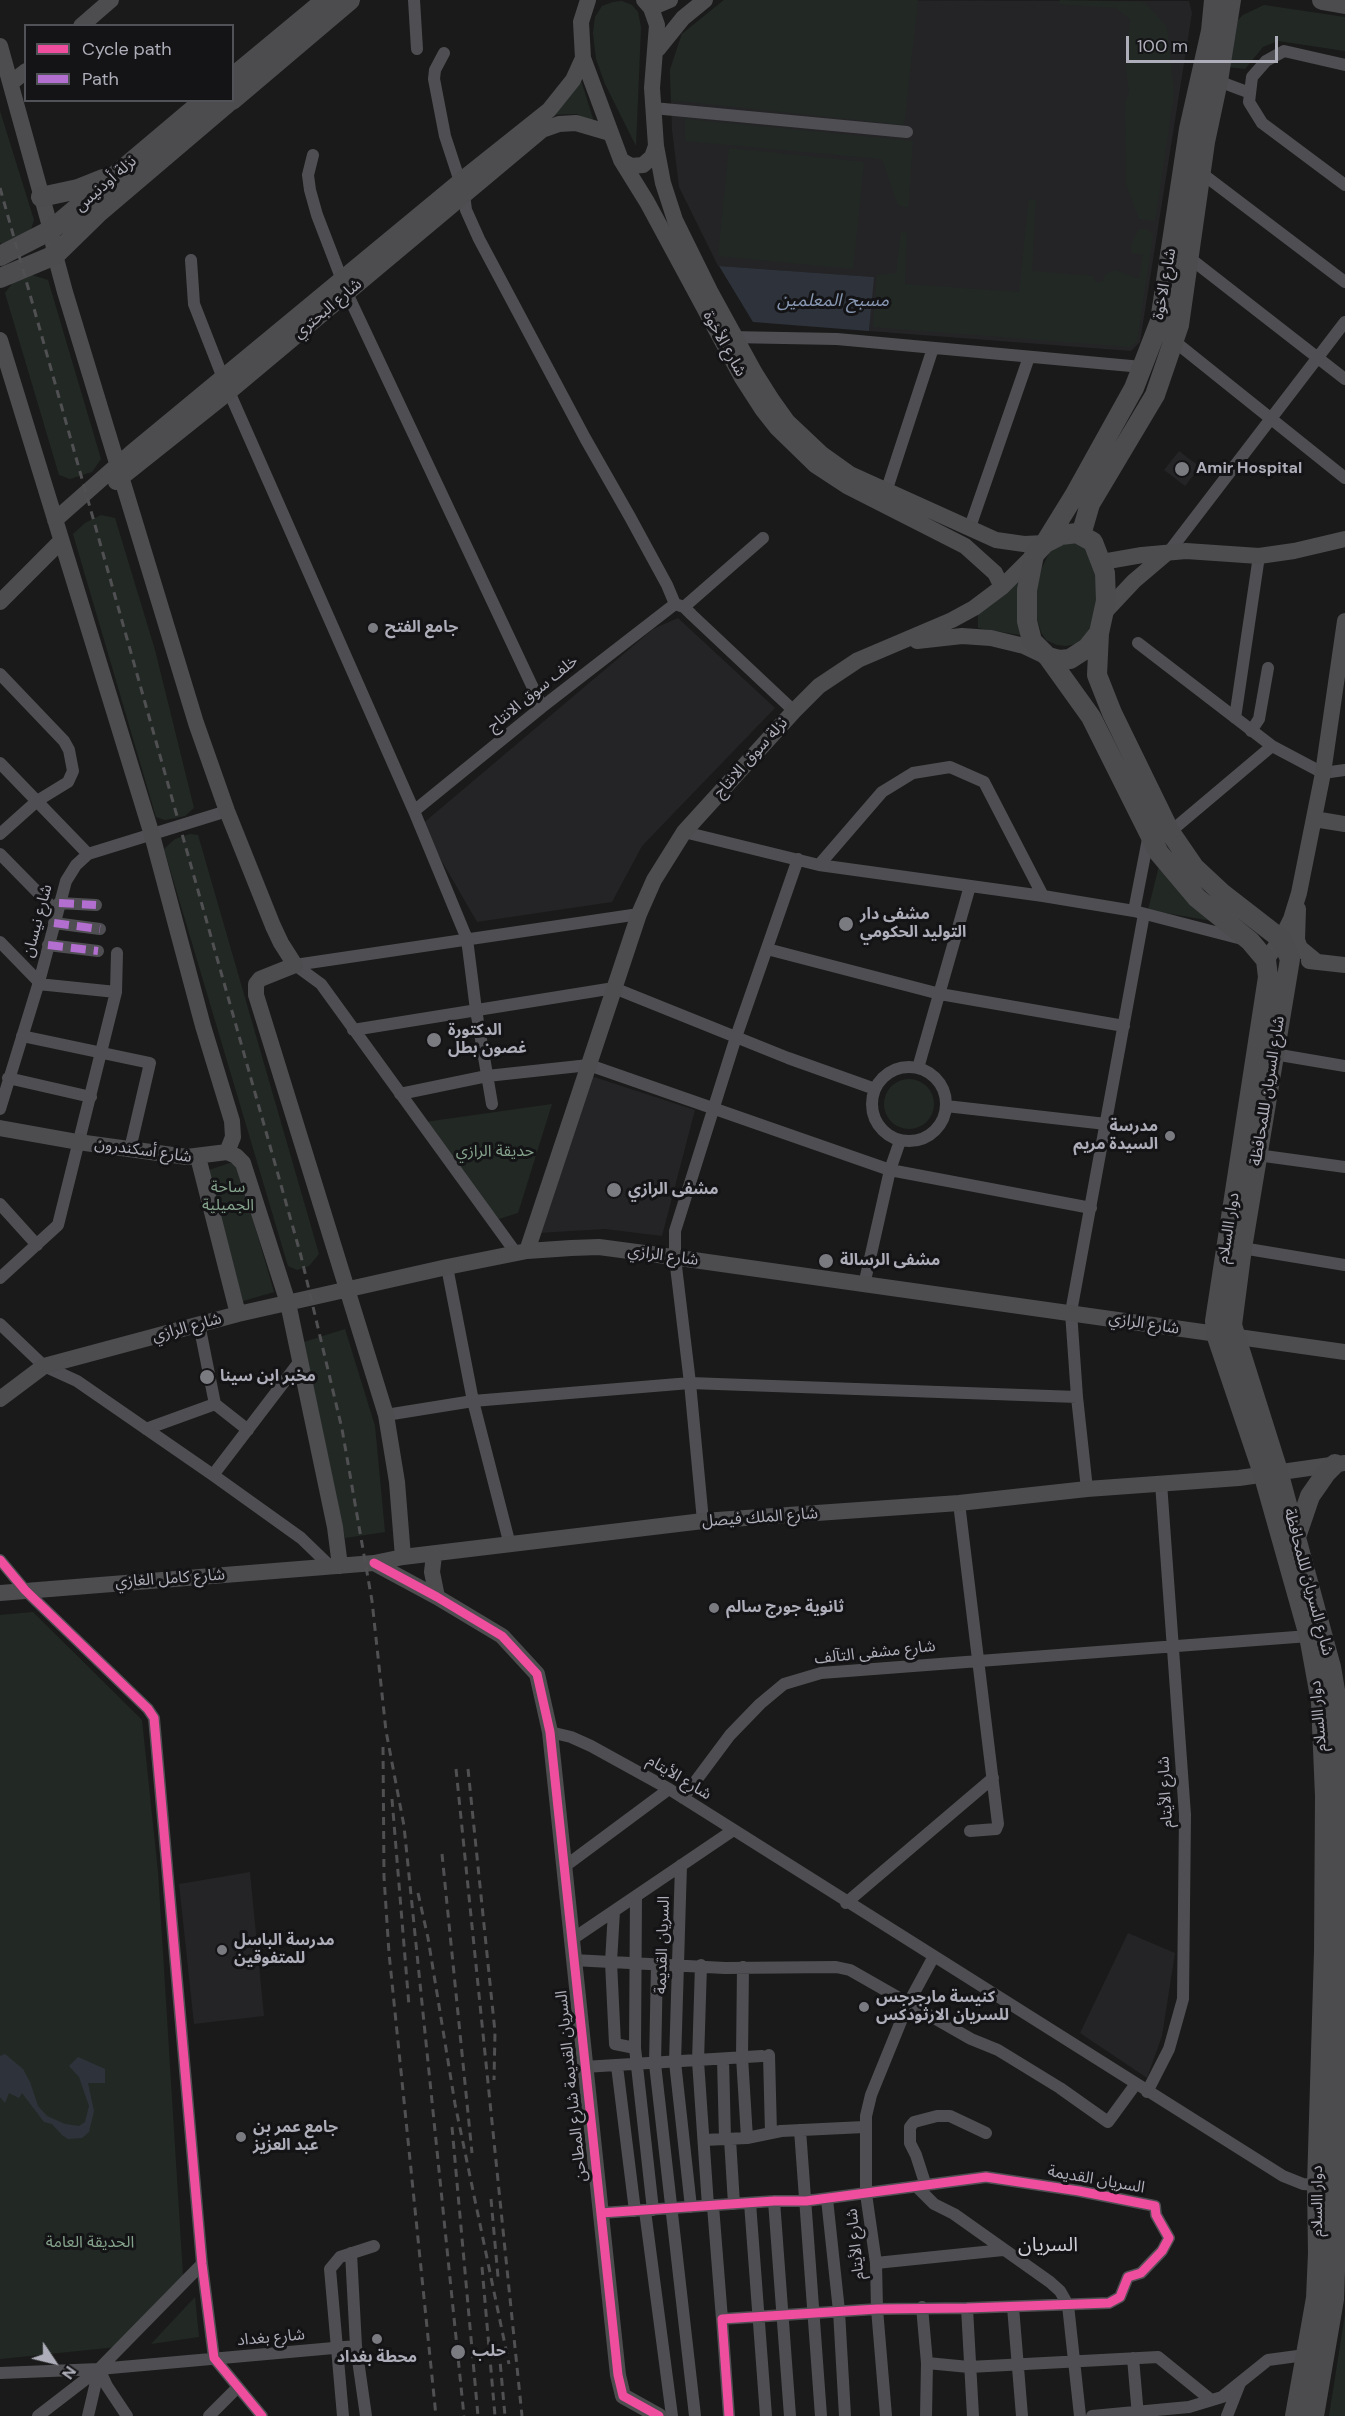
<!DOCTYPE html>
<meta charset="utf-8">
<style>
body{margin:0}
#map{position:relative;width:1345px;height:2416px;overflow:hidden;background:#1a1a1a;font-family:"DM Sans",sans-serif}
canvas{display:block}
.legend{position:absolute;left:24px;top:24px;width:210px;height:78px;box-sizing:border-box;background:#141416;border:2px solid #515257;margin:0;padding:8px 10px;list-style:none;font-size:18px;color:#adaeb9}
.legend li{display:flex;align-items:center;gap:12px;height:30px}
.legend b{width:30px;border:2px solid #515257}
.north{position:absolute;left:24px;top:2332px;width:60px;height:60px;-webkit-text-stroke:4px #141416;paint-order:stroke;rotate:125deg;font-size:16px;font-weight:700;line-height:24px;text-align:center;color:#adaeb9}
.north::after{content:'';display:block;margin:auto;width:21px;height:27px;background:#adaeb9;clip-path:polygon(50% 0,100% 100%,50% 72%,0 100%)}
.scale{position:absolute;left:1126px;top:36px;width:152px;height:27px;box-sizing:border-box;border:3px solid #adaeb9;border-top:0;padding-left:8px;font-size:18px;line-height:21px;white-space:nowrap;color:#adaeb9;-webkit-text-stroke:4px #141416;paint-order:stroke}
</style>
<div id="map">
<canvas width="1345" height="2416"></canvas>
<ul class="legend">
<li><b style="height:8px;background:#ef4d9e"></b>Cycle path</li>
<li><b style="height:8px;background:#b36fd0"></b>Path</li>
</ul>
<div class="north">N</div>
<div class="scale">100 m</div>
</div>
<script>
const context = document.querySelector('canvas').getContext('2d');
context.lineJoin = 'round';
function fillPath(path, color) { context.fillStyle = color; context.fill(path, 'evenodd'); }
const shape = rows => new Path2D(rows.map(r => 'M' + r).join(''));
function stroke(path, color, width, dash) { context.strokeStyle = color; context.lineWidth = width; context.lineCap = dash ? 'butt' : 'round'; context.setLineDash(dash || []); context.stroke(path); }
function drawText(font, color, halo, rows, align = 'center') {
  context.font = font + ' "DM Sans","Noto Sans Arabic",sans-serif'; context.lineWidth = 6; context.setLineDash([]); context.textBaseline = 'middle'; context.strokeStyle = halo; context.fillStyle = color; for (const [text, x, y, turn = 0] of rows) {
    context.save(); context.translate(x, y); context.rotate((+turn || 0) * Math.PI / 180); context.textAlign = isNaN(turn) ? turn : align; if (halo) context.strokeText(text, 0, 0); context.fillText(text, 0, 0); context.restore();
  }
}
const built = shape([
 [724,0,1189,1,1192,13,1140,342,1131,351,869,331,873,277,718,266,679,187,672,130,670,70,682,34],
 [1179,451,1200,467,1185,486,1164,470],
 [678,618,775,708,642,846,612,902,477,922,421,825,653,629],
 [591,1076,695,1110,662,1236,605,1229,538,1233],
 [250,1872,264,2016,194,2024,179,1884],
 [1128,1933,1175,1953,1162,2036,1147,2078,1080,2033]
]);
const green = shape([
 [724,0,918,0,904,125,671,100,670,70,682,34],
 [1060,0,1144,2,1167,27,1174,93,1155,221,1139,219,1126,184,1125,104,1129,92,1126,67,1130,19,1116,8,1058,4],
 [622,1,632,5,638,12,641,27,636,146,605,84,596,59,593,33,595,17,602,6,613,2],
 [1264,5,1345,17,1345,51,1278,41,1263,47,1245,69,1228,67,1238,20,1243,15],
 [580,77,595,125,577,114,547,115],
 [0,111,34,220,30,232,4,245,0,243],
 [685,119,913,141,908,208,898,205,882,159,685,141],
 [729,148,864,162,853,269,718,256],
 [1029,199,1036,200,1032,271,1092,276,1096,282,1102,282,1106,274,1115,270,1139,279,1143,255,1132,253,1131,245,1139,229,1147,229,1153,235,1137,341,1130,347,873,327,877,275,896,273,901,232,907,233,905,284,1019,292],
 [32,275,48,280,101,459,92,472,70,479,59,475,5,293,14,281],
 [101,515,115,518,155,650,194,808,185,816,165,820,156,817,73,534,85,523],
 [1072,541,1093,551,1100,590,1089,634,1081,643,1066,646,1057,645,1046,640,1041,632,1036,615,1036,591,1042,568,1050,551],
 [1020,578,1020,635,978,628,978,614],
 [190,834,198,835,319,1254,309,1266,297,1270,288,1266,164,849,175,839],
 [1160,862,1218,922,1148,910],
 '884 1104a25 25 0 1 1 50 0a25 25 0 1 1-50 0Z',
 [552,1104,518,1213,499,1219,418,1123],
 [236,1161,274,1292,243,1301,203,1172],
 [345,1329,375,1426,385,1532,345,1538,304,1342],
 [33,1612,142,1720,158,1872,183,2276,117,2347,0,2359,0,1615],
 [195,2297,199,2337,151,2344],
 [1345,2314,1345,2416,1329,2416]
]);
const water = shape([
 [719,266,874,277,869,331,753,322],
 [5,2054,23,2069,30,2082,38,2106,47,2116,65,2124,79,2126,85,2122,89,2106,79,2077,69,2066,78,2057,105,2069,105,2083,88,2083,94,2111,89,2132,82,2138,68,2139,62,2135,52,2124,44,2122,22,2093,19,2098,9,2093,5,2103,0,2097,0,2056]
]);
const street = shape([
 [414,0,417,49],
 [444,53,435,70,434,79,445,136,464,194,466,210,479,239,585,438,630,517,667,585,675,604,684,607,692,615,794,711],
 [1345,65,1284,51,1266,61,1252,77,1249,102,1262,123,1345,185],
 [1218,81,1250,93],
 [653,108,907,132],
 [313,155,308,175,310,190,317,215,347,293,542,707],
 [1200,172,1345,282],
 [1187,256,1345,379],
 [191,260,194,304,223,378,414,811,467,939,476,1010,492,1104],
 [730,337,837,339,1142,367],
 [1174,341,1345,478],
 [884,498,933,348],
 [970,527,1029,357],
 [1168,553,1345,322],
 [684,607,763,538],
 [1138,643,1272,746,1323,773,1345,770],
 [0,674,64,741,69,750,73,771,68,782,37,801,0,834],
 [1235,718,1259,556],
 [1251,731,1259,719,1268,668],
 [0,763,88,854],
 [414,811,542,707,675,604],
 [684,832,819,865,1043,896,1134,911,1242,939],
 [1170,832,1272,746],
 [0,854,57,912],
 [819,865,882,792,913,773,950,767,984,782,1043,896],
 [59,903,96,905],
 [1134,911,1149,834],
 [54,923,100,929],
 [0,942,39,982],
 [48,945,98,951],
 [767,949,940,994,1124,1026],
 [295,965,321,984,516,1253],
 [295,965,639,914],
 [38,984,116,992],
 [353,1030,614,988,788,1058,875,1089],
 [22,1036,150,1063,130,1149],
 [1274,1054,1345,1066],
 '872 1104a37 37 0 1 1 74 0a37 37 0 1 1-74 0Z',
 [918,1068,970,886],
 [8,1078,91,1097],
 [400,1094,487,1076,589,1065,890,1170,1091,1208],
 [946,1106,1106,1124],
 [0,1109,39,982,66,881,76,865,88,854,227,811],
 [1257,1155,1345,1167],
 [0,1204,37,1245],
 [1242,1248,1345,1265],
 [447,1267,473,1401,510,1545],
 [0,1278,58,1225,116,992,117,953],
 [864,1285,890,1170,900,1141],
 [0,1324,44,1366,77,1381,213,1475,301,1538,331,1567],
 [199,1324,215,1404,248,1430],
 [386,1415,473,1401,690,1383,1077,1397],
 [146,1429,215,1404],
 [213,1475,300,1361],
 [1087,1489,1077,1397,1071,1312,1144,914],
 [959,1503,998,1824,996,1829,970,1831],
 [703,1521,690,1383,675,1258,675,1231,736,1037,798,859],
 [0,1560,25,1590,148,1709,154,1718,202,2264,214,2358,262,2416],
 [550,1732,571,1737,591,1746,669,1789,1283,2176,1303,2184,1317,2185],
 [683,1798,730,1735,760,1704,784,1684,821,1673,1309,1636],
 [681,1865,675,2062,691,2207],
 [564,1867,669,1789],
 [636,1896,635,2048,653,2210],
 [846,1903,993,1778],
 [614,1911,611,1962,615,2044,635,2048],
 [571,1940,732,1831],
 [573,1960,725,1968,836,1967,850,1970,971,2039,998,2050,1060,2088,1108,2122,1135,2085],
 [657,1964,655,2064,695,2416],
 [701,1965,698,2061,708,2206],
 [743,1967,742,2057,747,2138],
 [769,2055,771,2133],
 [723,2059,725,2139],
 [617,2066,635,2211],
 [584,2067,762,2056],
 [1147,2092,1169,2049,1183,1999,1185,1815,1161,1483],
 [800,2130,821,2416],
 [730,2139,734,2204],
 [704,2140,747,2138,781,2131,864,2127],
 [926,2186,916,2155,910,2143,910,2127,914,2122,937,2116,950,2116,986,2133],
 [917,2187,934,2204,954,2214,1050,2282,1060,2291,1068,2305,1080,2416],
 [827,2199,839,2311,845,2416],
 [774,2201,790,2416],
 [750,2203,766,2416],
 [713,2206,722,2319],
 [645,2211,672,2416],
 [601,2213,774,2201,806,2201,986,2177,1079,2191,1155,2206,1156,2215,1169,2238,1162,2251,1141,2273,1128,2277,1120,2297,1109,2303,967,2308,877,2309,722,2319,729,2416],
 [351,2253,356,2346,366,2416],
 [876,2263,1003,2250],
 [922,2307,927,2363,926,2416],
 [1013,2307,1022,2416],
 [967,2308,973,2416],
 [1133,2358,1138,2416],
 [927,2363,969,2367,1158,2357,1211,2400],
 [99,2369,107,2386,127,2416],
 [0,2373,99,2369,356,2346],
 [38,2416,99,2369,202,2264],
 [88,2416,99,2369],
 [209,2416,237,2388],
 [343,2416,330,2269,340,2257,374,2246],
 [886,2416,877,2309,876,2263,866,2194,866,2116,871,2095,908,2004,934,1956],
 [1092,2416,1189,2407,1222,2397,1268,2360,1305,2355],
 [1227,2416,1240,2383]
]);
const secondary = shape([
 [588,0,581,22,583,58,621,160,647,202,742,378,762,409,777,428,815,465,847,486,965,546,995,573,1002,587],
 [644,0,651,8,657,25,652,88,656,146,663,183,675,220,710,291,755,373,772,400,787,421,822,454,850,474,996,540,1024,544,1045,543],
 [651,8,670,0],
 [81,26,111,0],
 [0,46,51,230,55,255,65,292,196,723,227,811,273,926,281,943,295,965,260,979,256,984,256,995,386,1415,397,1482,403,1557],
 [658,49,683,18,705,0],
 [11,83,26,71],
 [621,160,631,166,643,165,652,157,656,146],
 [0,340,152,835,203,1026,232,1121,233,1137,227,1152],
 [116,482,229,392,542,130,559,124,576,123,610,133],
 [55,520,131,453,460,181,549,110,573,80,583,58],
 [1102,562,1142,555,1186,551,1259,556,1294,551,1345,539],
 [0,602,61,541],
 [1103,614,1134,581,1167,553],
 [917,641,962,636,991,638,1024,646,1043,655],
 [1314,819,1345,824],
 [1298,909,1297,940,1300,948,1317,962],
 [1266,960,1281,939,1291,919,1299,893,1323,773,1345,621],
 [1309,961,1345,965],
 [0,1128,78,1142,187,1157,227,1152,236,1156,243,1163,288,1303,335,1527,340,1566],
 [198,1157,238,1314],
 [527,1251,639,914,654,880,684,832,794,711,819,686,858,660,952,620,974,608,1002,587,1034,555],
 [0,1399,44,1366,238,1314,447,1267,527,1251,571,1248,599,1247,644,1253,1345,1352],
 [434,1555,432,1572,437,1597],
 [374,1563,437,1597,502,1636,537,1674,550,1732,618,2375,623,2396,659,2416],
 [0,1593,374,1563,403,1557,703,1521,959,1503,1087,1489,1239,1478,1345,1463]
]);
const primary = shape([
 [1322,0,1345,4],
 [232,78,326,0],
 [232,100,350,0],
 [41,197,78,189,103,179],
 [0,256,51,230,205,100],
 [0,278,55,255,97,214,231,100],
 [1081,535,1090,504,1155,395,1179,325,1205,142,1218,81,1231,0],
 [1045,543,1074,496,1134,388,1160,321,1189,129,1211,31,1214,0],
 [1099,633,1087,648,1070,659,1059,660,1048,657,1032,641,1027,621,1027,590,1034,555,1045,543,1061,535,1077,533,1093,542,1105,573,1106,601,1099,633,1097,675,1112,713,1170,832,1194,867,1223,894,1281,939,1290,959,1242,1248,1232,1325,1278,1471,1331,1667,1337,1702,1342,1813,1336,2243,1334,2299,1314,2416],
 [1048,657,1091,717,1159,853,1197,898,1250,941,1266,960,1268,977,1215,1321,1216,1334,1263,1473,1309,1636,1321,1702,1325,1796,1324,1951,1317,2185,1318,2253,1316,2298,1295,2416],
 [1296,1537,1310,1496,1326,1473,1335,1464]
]);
const rail = shape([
 [0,188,301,1256,342,1429,372,1601,386,1731,404,1826,464,2416],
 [383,1747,384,1877,389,1953,436,2416],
 [456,1769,522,2416],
 [468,1769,495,2032,494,2080],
 [392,1799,409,2006],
 [442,1854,472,2153],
 [418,1893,428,1938,455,2104,509,2364],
 [452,2127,478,2416],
 [491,2199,498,2277],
 [482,2267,495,2416],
 [499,2350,505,2416]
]);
const quiet = shape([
 [59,903,96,905],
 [54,923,100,929],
 [48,945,98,951]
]);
const cycleway = shape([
 [0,1560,25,1590,148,1709,154,1718,202,2264,214,2358,262,2416],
 [374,1563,437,1597,502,1636,537,1674,550,1732,618,2375,623,2396,659,2416],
 [601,2213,774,2201,806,2201,986,2177,1079,2191,1155,2206,1156,2215,1169,2238,1162,2251,1141,2273,1128,2277,1120,2297,1109,2303,967,2308,877,2309,722,2319,729,2416]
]);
const markers = [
 [1182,469,8,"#7a7a81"],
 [373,628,6,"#7a7a81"],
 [846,924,8,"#7a7a81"],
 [434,1040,8,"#7a7a81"],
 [1170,1136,6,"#7a7a81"],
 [614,1190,8,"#7a7a81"],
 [826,1261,8,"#7a7a81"],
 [207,1377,8,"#7a7a81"],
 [714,1608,6,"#7a7a81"],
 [222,1950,6,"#7a7a81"],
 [864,2007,6,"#7a7a81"],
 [241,2137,6,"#7a7a81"],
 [377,2339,6,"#7a7a81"],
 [458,2352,8,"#7a7a81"]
];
const streetNames = [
 ["نزلة أودنيس",106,184,-41],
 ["شارع الاخوة",1165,284,-80],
 ["شارع البحتري",328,309,-40],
 ["شارع الأخوة",724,344,61],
 ["خلف سوق الانتاج",533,694,-39],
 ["نزلة سوق الانتاج",751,758,-48],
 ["شارع نيسان",38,921,-75],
 ["شارع السريان لللمحافظة",1268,1091,-81],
 ["شارع أسكندرون",143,1151,8],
 ["دوار االسلام",1229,1228,-81],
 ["شارع الرازي",663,1256,8],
 ["شارع الرازي",1144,1324,9],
 ["شارع الرازي",187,1328,-15],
 ["شارع الملك فيصل",760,1518,-4],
 ["شارع كامل الغازي",170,1579,-4],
 ["شارع السريان لللمحافظة",1308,1582,75],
 ["شارع مشفى التآلف",875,1653,-6],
 ["دوار االسلام",1319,1716,-95],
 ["شارع الأيتام",679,1778,31],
 ["شارع الأيتام",1166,1792,-93],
 ["السريان القديمة",663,1945,-88],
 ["السريان القديمة شارع المطاحن",572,2086,-96],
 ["السريان القديمة",1096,2180,10],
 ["دوار االسلام",1318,2201,-90],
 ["شارع الأيتام",856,2244,-96],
 ["شارع بغداد",271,2338,-5]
];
const poiNames = [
 ["Amir Hospital",1196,469],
 ["جامع الفتح",385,628],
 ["مشفى دار",860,915],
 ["التوليد الحكومي",860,933],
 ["الدكتورة",448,1031],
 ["غصون بطل",448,1049],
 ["مدرسة",1158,1127,"right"],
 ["السيدة مريم",1158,1145,"right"],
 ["مشفى الرازي",628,1190],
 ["مشفى الرسالة",840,1261],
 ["مخبر ابن سينا",220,1377],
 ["ثانوية جورج سالم",726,1608],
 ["مدرسة الباسل",234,1941],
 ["للمتفوقين",234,1959],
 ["كنيسة مارجرجس",876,1998],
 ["للسريان الارثودكس",876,2016],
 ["جامع عمر بن",253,2128],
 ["عبد العزيز",253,2146],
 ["حلب",472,2352],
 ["محطة بغداد",377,2358,"center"]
];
const parkNames = [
 ["حديقة الرازي",495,1152],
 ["ساحة",228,1188],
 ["الجميلية",228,1206],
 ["الحديقة العامة",90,2243]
];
const waterNames = [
 ["مسبح المعلمين",833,301]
];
const quarterNames = [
 ["السريان",1048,2246]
];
fillPath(built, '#242426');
fillPath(green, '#222924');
fillPath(water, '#2e333b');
stroke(street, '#4f4f53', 12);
stroke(secondary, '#4d4d50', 16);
stroke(primary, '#4c4c4f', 20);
stroke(rail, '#505053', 3, [8, 6]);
stroke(quiet, '#b36fd0', 8, [15, 8]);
stroke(cycleway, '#ef4d9e', 9);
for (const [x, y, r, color] of markers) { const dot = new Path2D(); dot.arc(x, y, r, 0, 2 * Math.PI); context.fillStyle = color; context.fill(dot); stroke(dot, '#141416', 2); }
drawText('16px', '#adaeb9', '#141416', streetNames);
drawText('bold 16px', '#adaeb9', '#141416', poiNames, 'left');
drawText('16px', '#85a38c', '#141416', parkNames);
drawText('italic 18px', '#8797b1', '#141416', waterNames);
drawText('20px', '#cdced6', '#141416', quarterNames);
</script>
